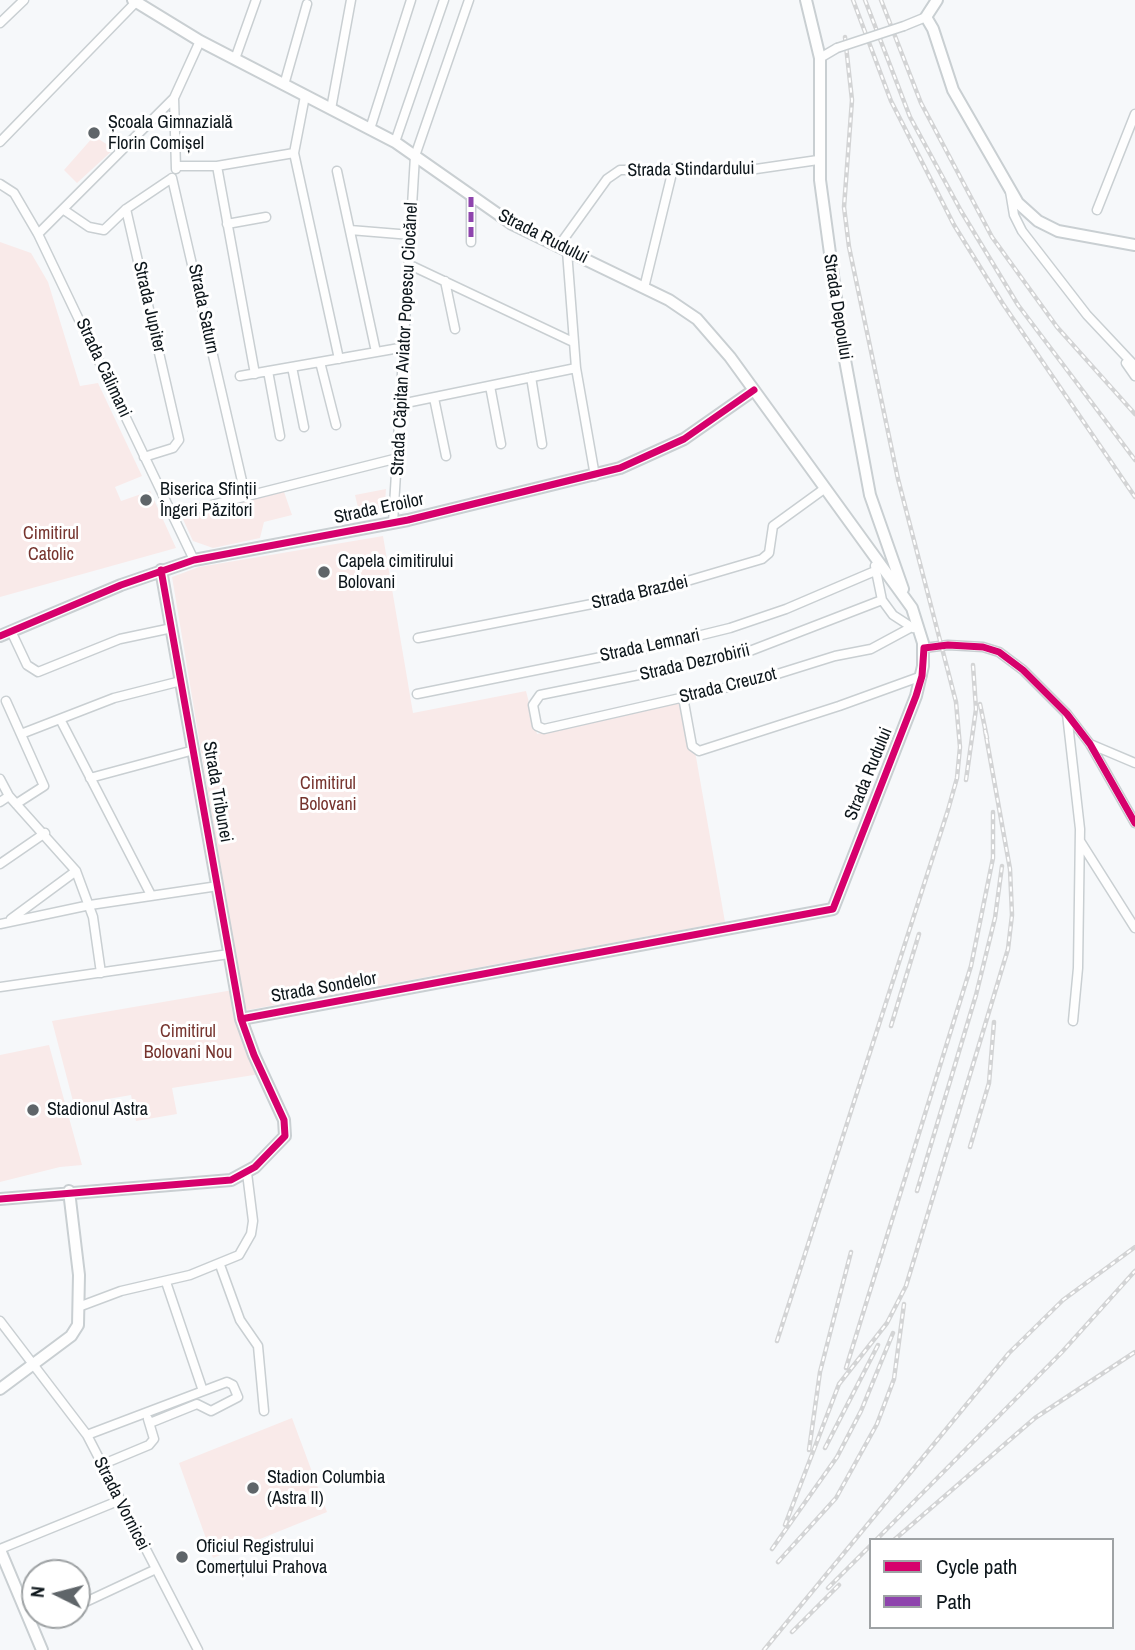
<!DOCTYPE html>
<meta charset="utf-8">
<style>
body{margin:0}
#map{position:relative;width:1135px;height:1650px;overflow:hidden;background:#f6f8fa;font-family:"Archivo Narrow",sans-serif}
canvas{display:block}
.legend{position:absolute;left:869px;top:1538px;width:245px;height:91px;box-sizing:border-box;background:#fff;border:2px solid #9ea2a4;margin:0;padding:9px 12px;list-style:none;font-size:21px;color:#0d161b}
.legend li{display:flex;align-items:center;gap:14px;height:35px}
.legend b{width:35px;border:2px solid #9ea2a4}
.north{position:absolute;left:21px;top:1559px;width:70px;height:70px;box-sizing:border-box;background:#fff;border:2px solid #9ea2a4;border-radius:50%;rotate:276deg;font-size:19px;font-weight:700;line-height:28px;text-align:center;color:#0d161b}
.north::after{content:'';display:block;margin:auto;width:24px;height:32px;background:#5f6569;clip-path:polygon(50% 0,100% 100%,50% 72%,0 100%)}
</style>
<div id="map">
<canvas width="1135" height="1650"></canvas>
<ul class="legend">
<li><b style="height:9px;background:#d6006c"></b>Cycle path</li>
<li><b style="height:9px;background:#8e44ad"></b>Path</li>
</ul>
<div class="north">N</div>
</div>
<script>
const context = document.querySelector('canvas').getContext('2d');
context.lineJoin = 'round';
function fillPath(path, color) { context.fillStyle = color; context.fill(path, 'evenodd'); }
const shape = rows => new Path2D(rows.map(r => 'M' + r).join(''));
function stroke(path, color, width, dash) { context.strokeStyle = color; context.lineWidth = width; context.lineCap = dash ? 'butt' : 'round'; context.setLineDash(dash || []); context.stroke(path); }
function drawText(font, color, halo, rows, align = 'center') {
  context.font = font + ' "Archivo Narrow",sans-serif'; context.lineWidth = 6; context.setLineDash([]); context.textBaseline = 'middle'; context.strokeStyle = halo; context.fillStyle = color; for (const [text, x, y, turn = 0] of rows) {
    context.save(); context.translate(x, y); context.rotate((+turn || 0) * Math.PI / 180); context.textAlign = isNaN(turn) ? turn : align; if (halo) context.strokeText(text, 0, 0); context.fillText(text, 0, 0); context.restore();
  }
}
const green = shape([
 [94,136,114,149,77,183,64,170],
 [0,242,31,253,48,282,80,386,98,383,142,476,115,487,121,501,150,491,176,548,0,597],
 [282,486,292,515,264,522,260,538,213,548,193,541,182,517],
 [386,489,384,515,361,520,355,495],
 [383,536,413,713,526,691,537,734,680,700,696,757,725,922,248,1010,244,1007,172,577,199,567],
 [233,990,240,1036,260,1074,172,1088,177,1114,136,1121,131,1095,74,1105,52,1021],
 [49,1045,82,1165,60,1167,0,1182,0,1055],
 [292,1418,327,1512,213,1558,179,1463]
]);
const street = shape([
 [0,23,24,0],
 [904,26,926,17],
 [820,58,837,48],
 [235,59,256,0],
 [284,85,307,4],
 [305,96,294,153,339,359],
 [174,98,176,169],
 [331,109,351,0],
 [370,129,411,0],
 [0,142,136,2],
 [395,142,444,0],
 [176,166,217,166,294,153],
 [217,166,255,374],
 [337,171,376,352],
 [172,178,245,494],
 [0,184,14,193,38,234,194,560],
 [1010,191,1014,215,1022,231,1087,315,1135,366],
 [471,197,471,242],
 [126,209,179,440,173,448,144,457],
 [64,210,89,227,104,230,126,209,172,178],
 [1097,210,1135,114],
 [227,224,266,217],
 [350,230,411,235],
 [38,234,174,98,200,41],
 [558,247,607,179,620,170,756,169,818,160],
 [567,251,576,368,595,476],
 [410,265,573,342],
 [445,281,455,329],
 [644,288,673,169],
 [320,362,336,425],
 [1126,363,1135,376],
 [292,367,304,427],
 [268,371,280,436],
 [240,376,405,347],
 [531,377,542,444],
 [490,386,501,444],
 [434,398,446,456],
 [401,404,576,368],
 [172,515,398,458],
 [393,523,415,156,469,0],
 [875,566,882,600,893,615,913,628],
 [882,600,742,654,540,695,533,705,537,726,544,729,755,681,835,656,871,649,910,628],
 [11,631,27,665,38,672,120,639,172,628],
 [418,638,643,594,762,559,769,553,773,526,824,489],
 [924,648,948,645,983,647,999,652,1023,670,1067,714,1090,744,1135,823],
 [417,694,661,645,730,628,786,609,875,571],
 [683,697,692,746,699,751,839,706,922,676],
 [6,701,44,786,16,804],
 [1067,714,1080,829,1078,968,1073,1021],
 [60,719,151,895],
 [21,734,114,698,181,681],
 [1090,744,1135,763],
 [90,778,194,750],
 [0,779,9,796,76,871,93,917,101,973],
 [0,802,9,796],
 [1080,841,1135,928],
 [0,864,45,833],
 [11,919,76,871],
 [0,924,90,905,218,886],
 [0,987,229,954],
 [220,1265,240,1320,258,1346,264,1411],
 [166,1282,203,1391],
 [81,1306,121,1291,190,1275,239,1255,251,1234,253,1221,247,1173],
 [0,1321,87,1435,198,1650],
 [87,1435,227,1382,233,1385,238,1397,211,1411,197,1404,150,1423],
 [101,1465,149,1445,154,1439,148,1419],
 [0,1549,118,1501],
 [77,1606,154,1570],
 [53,1617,57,1615]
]);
const secondary = shape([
 [133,0,200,41,395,142,512,224,669,300,697,319,730,357,912,608,923,643,923,666,916,696,833,909,241,1019],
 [806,0,820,58,820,180,843,349,870,495,903,589],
 [937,0,926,17,933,29,953,90,1018,203,1038,221,1058,231,1135,245],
 [0,636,121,585,194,560,408,520,620,468,684,439,754,390],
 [0,1199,231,1180,255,1167,285,1136,284,1120,254,1055,241,1019,161,570],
 [0,1389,71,1336,78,1325,79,1275,69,1191],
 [0,1550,42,1650]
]);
const rail = shape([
 [853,0,891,101,954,225,1003,304,1135,497],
 [865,0,910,117,961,211,1018,305,1135,460],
 [881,0,921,103,992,237,1057,327,1135,414],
 [980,704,987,738],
 [966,780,976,709,973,665],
 [891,1026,919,934],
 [970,1147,989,1083,994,1022],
 [917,1191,976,995,995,918,1002,866],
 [777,1341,948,810,957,778,960,747,956,702,898,479,849,247,844,207,852,100,845,37],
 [846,1368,971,966,993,858,993,812],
 [825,1448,878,1345],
 [809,1450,820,1372,851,1252],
 [785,1525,839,1384,887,1323,906,1286,1008,949,1012,915,1010,869,985,730],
 [876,1540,1062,1352,1135,1271],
 [894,1540,1035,1418,1135,1352],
 [772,1549,837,1457,861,1411,893,1333],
 [778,1562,836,1498,877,1424,894,1379,904,1304],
 [828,1588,871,1545],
 [792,1632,839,1585],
 [764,1650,1009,1353,1063,1300,1135,1247]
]);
const streetBridge = shape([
 [837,48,904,26]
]);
const quiet = shape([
 [471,197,471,242]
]);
const cycleway = shape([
 [0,636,121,585,194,560,408,520,620,468,684,439,754,390],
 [241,1019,833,909,916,696,922,676,924,648,948,645,983,647,999,652,1023,670,1067,714,1090,744,1135,823],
 [0,1199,231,1180,255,1167,285,1136,284,1120,254,1055,241,1019,161,570]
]);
const markers = [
 [94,133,7,"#5f6569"],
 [146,500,7,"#5f6569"],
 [324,572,7,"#5f6569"],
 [33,1110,7,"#5f6569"],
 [253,1488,7,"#5f6569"],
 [182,1557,7,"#5f6569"]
];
const poiNames = [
 ["Școala Gimnazială",108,123],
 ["Florin Comișel",108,144],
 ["Biserica Sfinții",160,490],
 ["Îngeri Păzitori",160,511],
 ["Capela cimitirului",338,562],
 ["Bolovani",338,583],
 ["Stadionul Astra",47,1110],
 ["Stadion Columbia",267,1478],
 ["(Astra II)",267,1499],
 ["Oficiul Registrului",196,1547],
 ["Comerțului Prahova",196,1568]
];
const streetNames = [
 ["Strada Stindardului",691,170,-1],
 ["Strada Rudului",543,237,27],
 ["Strada Jupiter",149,307,77],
 ["Strada Depoului",837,307,81],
 ["Strada Saturn",203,309,78],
 ["Strada Căpitan Aviator Popescu Ciocănel",405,339,-87],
 ["Strada Călimani",103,368,65],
 ["Strada Eroilor",379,509,-12],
 ["Strada Brazdei",640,593,-13],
 ["Strada Lemnari",650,646,-12],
 ["Strada Dezrobirii",695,663,-13],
 ["Strada Creuzot",728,686,-14],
 ["Strada Rudului",869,774,-68],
 ["Strada Tribunei",217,792,80],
 ["Strada Sondelor",324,988,-10],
 ["Strada Vornicei",121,1504,63]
];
const parkNames = [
 ["Cimitirul",51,534],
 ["Catolic",51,555],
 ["Cimitirul",328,784],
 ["Bolovani",328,805],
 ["Cimitirul",188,1032],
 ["Bolovani Nou",188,1053]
];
fillPath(green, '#f9eae9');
stroke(street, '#c9cfd2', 11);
stroke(secondary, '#c9cfd2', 14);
stroke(street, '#fefefe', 8);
stroke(secondary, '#fefefe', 10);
stroke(rail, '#d3d4d5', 4.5);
stroke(rail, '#fff', 2, [5]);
stroke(streetBridge, '#c9cfd2', 11, []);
stroke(streetBridge, '#fefefe', 8);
stroke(quiet, '#8e44ad', 5, [10, 5]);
stroke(cycleway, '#d6006c', 7);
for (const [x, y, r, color] of markers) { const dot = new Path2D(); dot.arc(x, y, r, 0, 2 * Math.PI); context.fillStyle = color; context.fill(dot); stroke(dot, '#fff', 2.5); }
drawText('18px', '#0d161b', '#fff', poiNames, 'left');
drawText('18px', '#0d161b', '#fff', streetNames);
drawText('18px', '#76342e', '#fff', parkNames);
</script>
